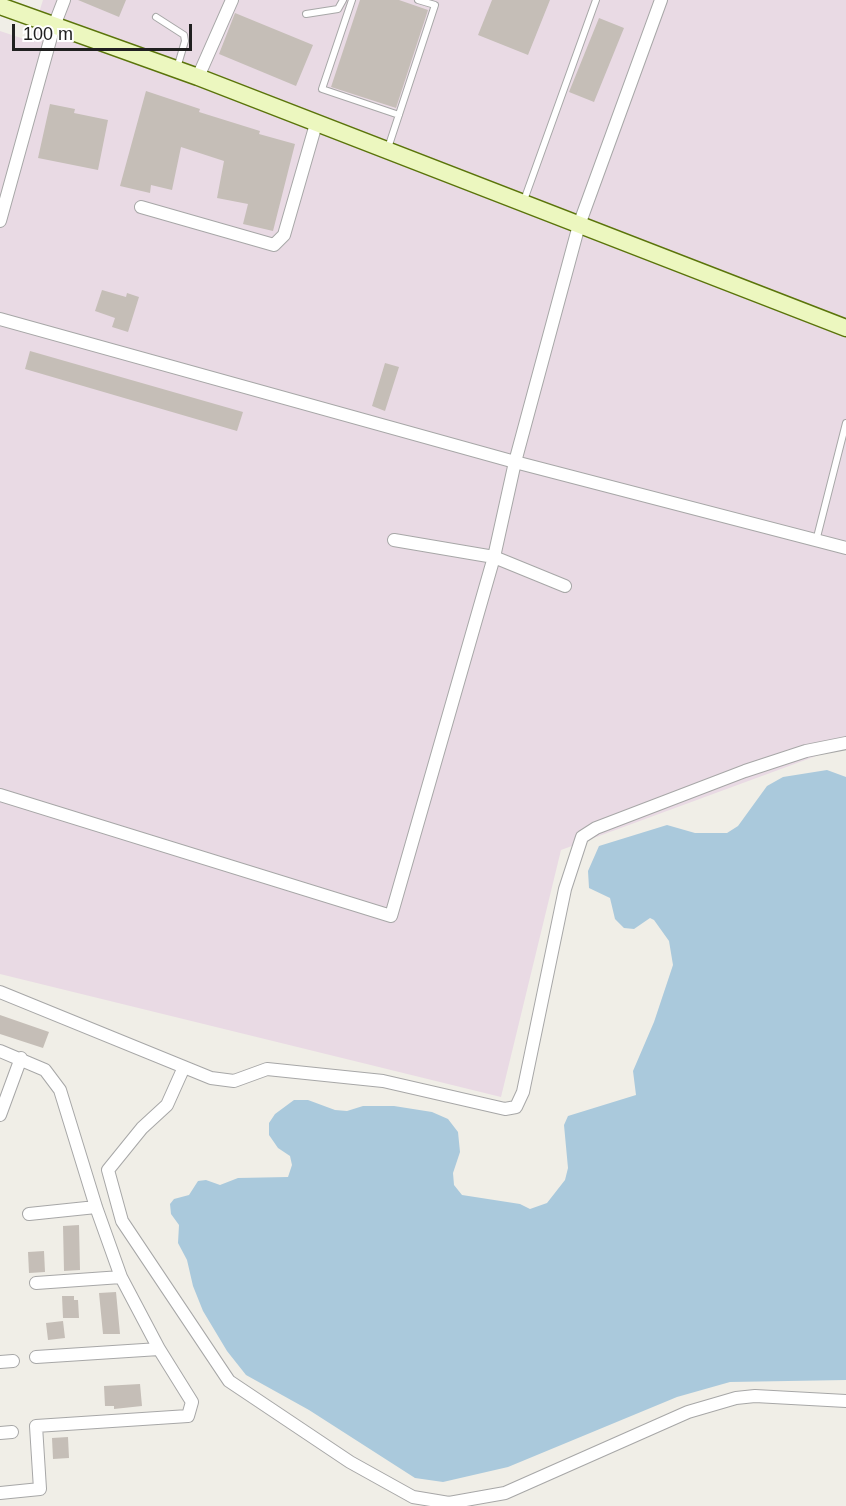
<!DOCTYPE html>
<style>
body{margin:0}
#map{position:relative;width:846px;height:1506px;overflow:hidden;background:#f0eee7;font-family:Arial,sans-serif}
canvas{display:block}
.scale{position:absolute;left:12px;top:24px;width:180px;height:27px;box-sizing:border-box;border:3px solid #202020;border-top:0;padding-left:8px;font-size:18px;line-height:21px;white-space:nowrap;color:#202020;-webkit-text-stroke:4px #fff;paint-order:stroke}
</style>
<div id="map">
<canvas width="846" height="1506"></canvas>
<div class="scale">100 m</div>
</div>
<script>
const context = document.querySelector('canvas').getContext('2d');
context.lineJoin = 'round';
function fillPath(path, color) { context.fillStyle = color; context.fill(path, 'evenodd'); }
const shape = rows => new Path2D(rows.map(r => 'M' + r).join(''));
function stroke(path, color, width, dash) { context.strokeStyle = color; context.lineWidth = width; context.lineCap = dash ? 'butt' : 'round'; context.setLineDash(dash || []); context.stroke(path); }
const industrial = shape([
 [43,0,846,0,846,745,561,850,501,1097,0,974,0,31,30,41]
]);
const water = shape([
 [827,770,846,777,846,1380,730,1382,677,1397,508,1467,443,1482,415,1478,309,1410,246,1375,227,1351,203,1311,193,1286,187,1260,178,1243,179,1225,171,1214,170,1204,174,1199,189,1195,198,1181,206,1180,220,1185,238,1178,288,1177,292,1165,290,1156,278,1148,269,1135,269,1123,275,1114,294,1100,308,1100,335,1110,347,1111,363,1106,394,1106,432,1112,448,1119,458,1132,460,1152,453,1173,454,1185,462,1195,520,1204,530,1209,547,1203,565,1180,568,1168,564,1125,568,1116,636,1095,633,1071,654,1022,673,965,669,941,654,920,650,918,634,929,624,928,615,919,610,898,589,888,588,871,599,846,667,825,695,833,727,833,738,826,767,786,783,777]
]);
const building = shape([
 [78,0,126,0,119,17],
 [360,0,399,0,428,10,396,108,331,87],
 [492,0,550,0,528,55,478,35],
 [235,13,313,45,296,86,219,54],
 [599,18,624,28,594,102,569,92],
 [146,91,200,109,199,112,260,131,259,134,295,144,273,231,243,224,248,204,217,198,224,161,181,147,172,190,151,185,150,193,120,186],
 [50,104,75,109,74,113,108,120,98,170,38,158],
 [102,290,126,297,127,293,139,297,128,332,112,327,115,318,95,311],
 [30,351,243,412,237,431,25,369],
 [385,363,399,367,385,411,372,406],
 [0,1015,49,1032,43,1048,0,1034],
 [79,1225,80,1270,64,1271,63,1226],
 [44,1251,45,1272,29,1273,28,1252],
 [116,1292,120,1334,103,1334,99,1293],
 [62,1296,74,1296,74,1300,78,1300,79,1318,63,1318],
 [63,1321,65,1338,48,1340,46,1323],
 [140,1384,142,1406,114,1409,114,1406,105,1406,104,1386],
 [68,1437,69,1458,53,1459,52,1438]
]);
const lane = shape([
 [352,0,322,89,399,115],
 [306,14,338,9,343,0],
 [156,17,184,35,185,41,177,68],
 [388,148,435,5,418,0],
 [523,203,596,0],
 [816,541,846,423]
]);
const street = shape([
 [198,77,232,0],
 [141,207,274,245,284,235,316,124],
 [0,221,54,26,64,0],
 [0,319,515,462,846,548],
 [394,540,494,557,565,586],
 [0,795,391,916,494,557,515,462,579,225,661,0],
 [0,992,211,1078,234,1081,267,1069,383,1081,505,1109,516,1107,523,1092,565,889,582,837,596,828,745,771,806,751,846,743],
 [0,1051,45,1070,60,1090,96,1207,121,1277,159,1349,192,1402,188,1416,36,1426,40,1489,0,1493],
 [184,1067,167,1105,142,1128,108,1170,122,1221,229,1381,350,1462,413,1497,449,1503,505,1493,688,1412,736,1398,755,1396,846,1401],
 [0,1115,21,1058],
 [29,1214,96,1207],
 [36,1283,121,1277],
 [36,1357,159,1349],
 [0,1362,13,1361],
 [0,1433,12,1432]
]);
const secondary = shape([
 [0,6,198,77,846,328]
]);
fillPath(industrial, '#e9dae4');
fillPath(water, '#aac9dc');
fillPath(building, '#c5beb7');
stroke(lane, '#a7a7a7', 8);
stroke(street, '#a7a7a7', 14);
stroke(secondary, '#5a740a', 19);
stroke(lane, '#fff', 6);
stroke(street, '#fff', 12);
stroke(secondary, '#ecf7bf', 16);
</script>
